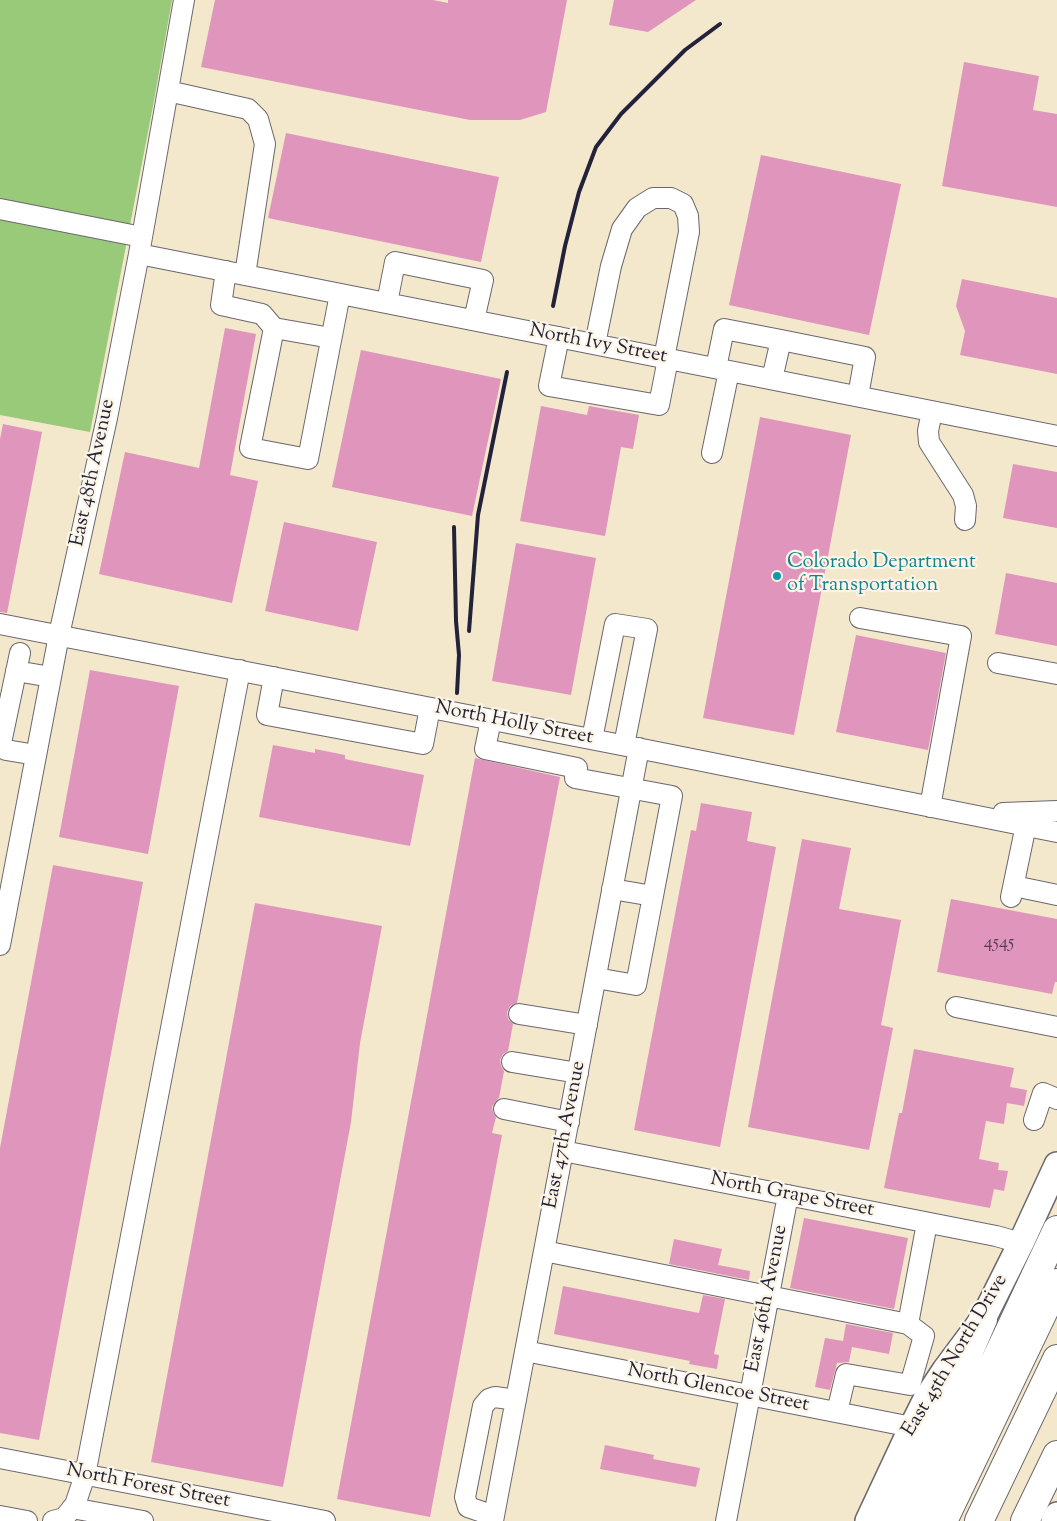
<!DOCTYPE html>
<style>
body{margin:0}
canvas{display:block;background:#f3e7cc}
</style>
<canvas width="1057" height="1521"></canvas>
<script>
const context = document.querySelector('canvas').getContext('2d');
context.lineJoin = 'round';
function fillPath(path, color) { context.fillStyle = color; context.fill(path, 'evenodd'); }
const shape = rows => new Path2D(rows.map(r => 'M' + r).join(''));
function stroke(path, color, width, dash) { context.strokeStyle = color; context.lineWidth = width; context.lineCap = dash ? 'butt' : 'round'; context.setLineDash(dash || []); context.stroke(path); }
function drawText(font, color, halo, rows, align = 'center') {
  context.font = font + ' "Sorts Mill Goudy",serif'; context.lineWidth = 4.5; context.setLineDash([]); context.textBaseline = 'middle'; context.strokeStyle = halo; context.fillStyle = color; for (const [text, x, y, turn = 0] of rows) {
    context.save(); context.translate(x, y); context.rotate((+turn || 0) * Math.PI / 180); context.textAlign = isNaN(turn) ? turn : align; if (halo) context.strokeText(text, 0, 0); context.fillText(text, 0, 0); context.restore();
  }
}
const green = shape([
 [0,0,172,0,153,106,90,432,0,415]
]);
const building = shape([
 [215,0,433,0,448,3,448,0,567,0,546,112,520,120,470,120,201,67],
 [614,0,696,0,648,32,609,25],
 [964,62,1039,76,1033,110,1057,114,1057,207,942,186],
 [286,133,499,177,481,262,268,218],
 [761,155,901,184,869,335,729,305],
 [962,279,1057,298,1057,374,960,355,965,331,956,306],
 [225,328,256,334,230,475,258,481,232,603,99,574,125,452,199,468],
 [361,350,501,379,472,516,332,487],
 [541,406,587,415,589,406,639,415,633,449,621,447,605,536,520,521],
 [760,417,851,435,794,735,703,718],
 [3,424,42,432,7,613,0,612,0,439],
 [1013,464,1057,472,1057,528,1003,518],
 [284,522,377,542,358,631,265,611],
 [516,543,596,558,571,695,492,681],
 [1006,573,1057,583,1057,646,995,634],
 [856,635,946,653,928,750,836,732],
 [90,670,179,686,148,854,59,837],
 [273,745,315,753,315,749,345,755,345,759,424,775,410,846,259,817],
 [475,758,560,777,517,1003,510,1006,507,1012,508,1019,513,1024,508,1051,503,1054,500,1060,501,1066,504,1071,499,1098,495,1102,492,1107,493,1112,496,1117,492,1133,502,1135,430,1517,337,1499],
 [701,803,752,812,747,841,776,847,720,1147,634,1130,691,830,696,831],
 [802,839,851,848,839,909,901,920,881,1025,893,1028,869,1150,748,1127],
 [53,865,143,882,39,1440,0,1433,0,1148],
 [951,899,1057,919,1057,982,1055,982,1052,994,937,972],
 [255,903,382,926,360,1043,351,1122,283,1487,151,1462],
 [914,1049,1014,1068,1010,1087,1027,1090,1024,1106,1007,1103,1004,1124,986,1121,979,1159,999,1163,998,1170,1008,1171,1004,1191,994,1189,990,1208,884,1188,899,1113,902,1113],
 [804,1218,908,1238,894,1309,790,1288],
 [674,1239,722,1249,718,1265,750,1271,749,1280,669,1264],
 [563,1286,699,1313,703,1295,725,1299,714,1354,719,1355,717,1369,689,1364,690,1361,554,1334],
 [846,1324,893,1333,889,1354,852,1347,849,1362,837,1363,830,1390,815,1387,825,1338,843,1341],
 [605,1445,654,1455,653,1459,700,1468,696,1487,600,1469]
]);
const minor = shape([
 [168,91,248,109,258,119,265,144,245,275],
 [0,209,142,237],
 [139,254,1057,436],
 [226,271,221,305,262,314,274,328,250,448,308,459,340,294],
 [387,303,395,262,483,280,474,320],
 [274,328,331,338],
 [559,337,549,386,659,405,668,359],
 [781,340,865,357,858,396],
 [595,344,611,266,622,229,637,208,653,198,671,198,683,204,688,216,689,232,664,358],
 [716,368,724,329,781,340,772,379],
 [932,411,928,431,929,442,963,495,966,506,965,520],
 [712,453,729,371],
 [860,618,961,636,930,807],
 [0,624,647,750,1057,832],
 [20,653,1,743,6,750,36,755],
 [998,663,1057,674],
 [16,671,51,677],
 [274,677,267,715,423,744,430,708],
 [491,720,485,749,577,768,575,778,672,796,653,896],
 [592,739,615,624,647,629,624,745],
 [1003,813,1057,811],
 [1014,886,1057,895],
 [1011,897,1026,825],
 [0,945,59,635,107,418,139,254,184,0],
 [596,978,636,985,653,896,612,889],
 [956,1007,1057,1027],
 [519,1014,587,1025],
 [512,1062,578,1073],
 [504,1109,569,1122],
 [1034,1120,1043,1093,1057,1099],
 [563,1151,996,1236,1021,1243],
 [544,1251,908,1324],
 [525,1351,912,1427],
 [837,1412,846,1374,910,1385,924,1336,908,1324,927,1223],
 [0,1458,325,1521],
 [72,1508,143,1521],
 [0,1516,27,1521],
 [494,1516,468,1507,465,1497,483,1406,489,1399,495,1397,516,1400],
 [53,1521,64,1518,75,1505,85,1475,240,670],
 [493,1521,639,748],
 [726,1521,788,1195]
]);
const major = shape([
 [868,1521,912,1427,926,1399,945,1370,983,1319,1021,1243,1057,1165],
 [1054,1521,1057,1515]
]);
const highway = shape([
 [892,1521,940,1418,983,1319],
 [920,1521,1057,1230],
 [943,1521,1057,1283],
 [979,1521,1057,1359],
 [1025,1521,1057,1455]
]);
const rail = shape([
 [553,306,565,246,579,192,596,147,621,114,685,50,720,24],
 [454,527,456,621,459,655,457,693],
 [469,631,478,515,507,372]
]);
const markers = [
 [777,576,5,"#0f9aa8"]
];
const numberNames = [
 ["4545",999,944]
];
const streetNames = [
 ["North Ivy Street",598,345,11],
 ["East 48th Avenue",94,473,-78],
 ["North Holly Street",514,724,11],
 ["East 47th Avenue",566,1135,-79],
 ["North Grape Street",792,1196,11],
 ["East 46th Avenue",768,1299,-79],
 ["East 45th North Drive",956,1356,-59],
 ["North Glencoe Street",718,1389,11],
 ["North Forest Street",148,1487,11]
];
const cultureNames = [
 ["Colorado Department",787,564],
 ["of Transportation",787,587]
];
fillPath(green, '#98ca7a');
fillPath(building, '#e096bc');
stroke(minor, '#6b676e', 22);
stroke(major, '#6b676e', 28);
stroke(highway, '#6b676e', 30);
stroke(minor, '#fff', 20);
stroke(major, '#fff', 25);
stroke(highway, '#fff', 28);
stroke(rail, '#22223b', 4);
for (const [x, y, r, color] of markers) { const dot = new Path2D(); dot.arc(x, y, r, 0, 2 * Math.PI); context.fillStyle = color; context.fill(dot); stroke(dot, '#fcf5e5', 2); }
drawText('18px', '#523f5b', null, numberNames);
drawText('20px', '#22223b', '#fcf5e5', streetNames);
drawText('20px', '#0d838f', '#fcf5e5', cultureNames, 'left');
</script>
